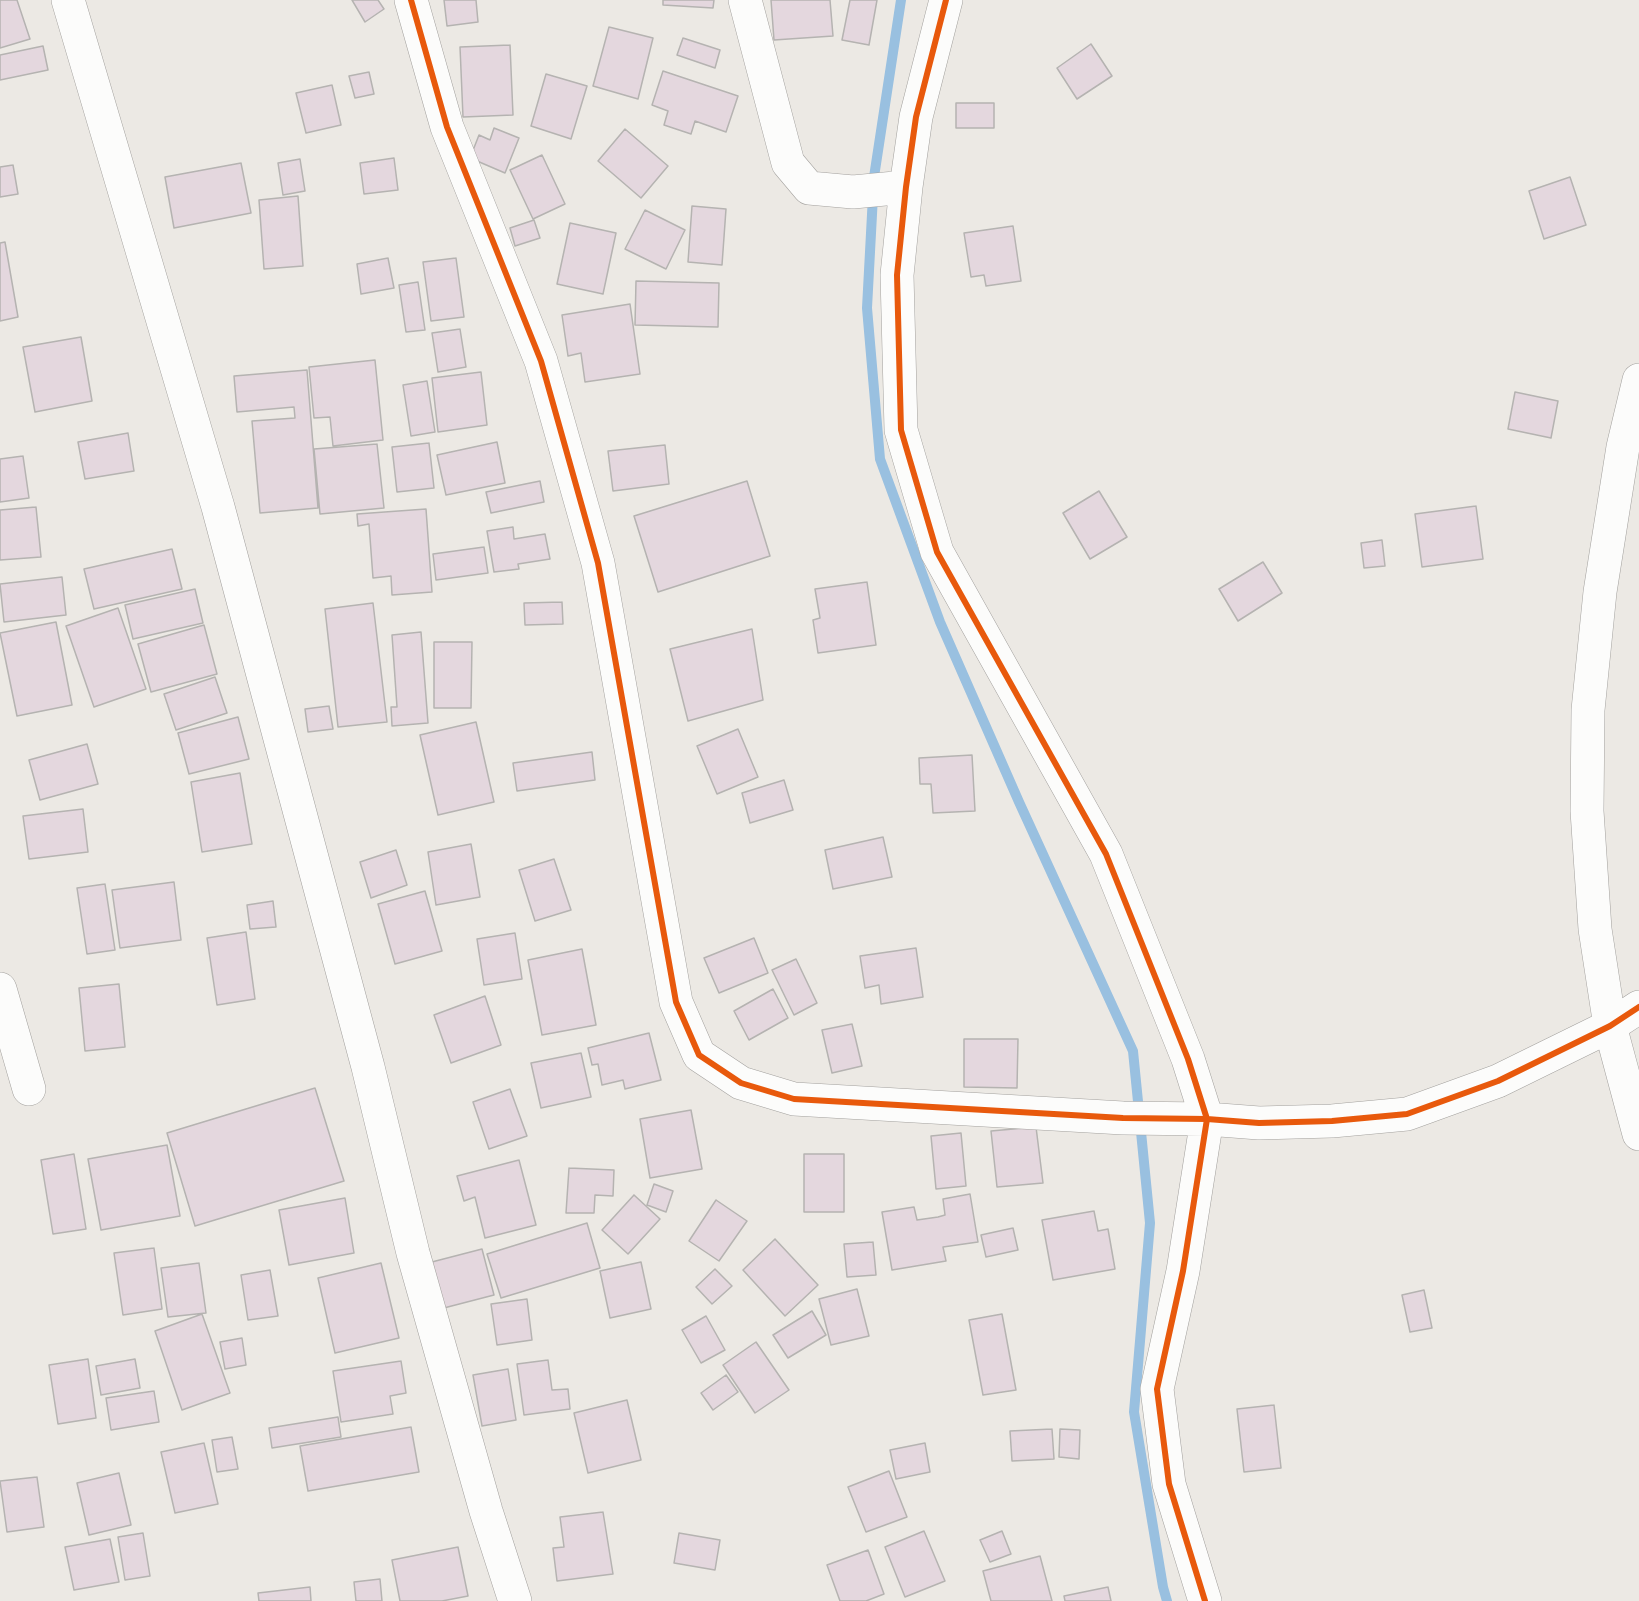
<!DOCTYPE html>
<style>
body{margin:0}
canvas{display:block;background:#ece9e4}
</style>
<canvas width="1639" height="1601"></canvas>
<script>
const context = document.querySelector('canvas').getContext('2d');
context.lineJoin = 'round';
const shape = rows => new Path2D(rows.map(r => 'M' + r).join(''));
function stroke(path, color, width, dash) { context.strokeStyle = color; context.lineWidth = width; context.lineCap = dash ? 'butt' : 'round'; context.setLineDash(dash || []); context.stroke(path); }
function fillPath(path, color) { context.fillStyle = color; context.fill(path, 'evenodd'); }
const stream = shape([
 [901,0,874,177,867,308,880,459,940,622,1019,802,1133,1051,1150,1223,1134,1412,1163,1587,1167,1601]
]);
const building = shape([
 [0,0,17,0,30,39,0,48,0,0],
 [352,0,378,0,384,9,365,22,352,0],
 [444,0,476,0,478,22,447,26,444,0],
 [663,0,714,0,713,8,663,5,663,0],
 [771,0,830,0,833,36,774,40,771,0],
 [850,0,877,0,869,45,842,40,850,0],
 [609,27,653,38,638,99,593,86,609,27],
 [683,38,720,50,715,68,677,55,683,38],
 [1091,44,1112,76,1077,99,1057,68,1091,44],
 [510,45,513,115,463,117,460,47,510,45],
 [43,46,48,70,0,80,0,55,43,46],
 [663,71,738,96,726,132,695,121,691,134,664,125,668,111,652,105,663,71],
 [369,72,374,94,355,98,349,76,369,72],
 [546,74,587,86,571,139,531,126,546,74],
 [332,85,341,125,306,133,296,93,332,85],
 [956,103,994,103,994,128,956,128,956,103],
 [494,128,519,138,505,173,470,158,479,135,490,140,494,128],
 [625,129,668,166,641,198,598,161,625,129],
 [542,155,565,204,533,219,510,170,542,155],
 [394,158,398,190,364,194,360,163,394,158],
 [300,159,305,191,283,195,278,163,300,159],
 [241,163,251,213,174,228,165,177,241,163],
 [13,165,18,194,0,197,0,167,13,165],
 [1570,177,1586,225,1544,239,1529,191,1570,177],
 [298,196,303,266,264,269,259,200,298,196],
 [692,206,726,209,722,265,688,262,692,206],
 [645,210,685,230,666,269,625,249,645,210],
 [534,220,540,238,515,246,510,228,534,220],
 [570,223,616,233,603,294,557,284,570,223],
 [1013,226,1021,281,986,286,984,275,971,277,964,233,1013,226],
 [5,242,18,317,0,321,0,243,5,242],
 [388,258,394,288,361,294,357,264,388,258],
 [456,258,464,317,431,321,423,262,456,258],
 [636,281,719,283,718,327,635,325,636,281],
 [418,282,425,330,406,332,399,285,418,282],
 [630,304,640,374,585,382,581,353,568,356,562,315,630,304],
 [460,329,466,367,438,372,432,333,460,329],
 [81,337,92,401,35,412,23,347,81,337],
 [375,360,383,440,333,446,330,417,314,418,309,367,375,360],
 [307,370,318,508,260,513,252,421,295,418,294,407,237,412,234,376,307,370],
 [481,372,487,425,438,432,432,378,481,372],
 [427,381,435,432,411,436,403,385,427,381],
 [1515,392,1558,401,1551,438,1508,429,1515,392],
 [128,433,134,471,85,479,78,442,128,433],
 [497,442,505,483,446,495,437,455,497,442],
 [429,443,434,488,397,492,392,447,429,443],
 [377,444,384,508,320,514,314,449,377,444],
 [665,445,669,484,613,491,608,451,665,445],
 [23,456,29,498,0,502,0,459,23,456],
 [540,481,544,502,491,513,486,492,540,481],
 [747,481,770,556,658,592,634,516,747,481],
 [1099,491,1127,537,1090,559,1063,513,1099,491],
 [1476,506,1483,559,1422,567,1415,514,1476,506],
 [36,507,41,557,0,560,0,510,36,507],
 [426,509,432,592,392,595,391,576,373,578,369,524,358,526,357,514,426,509],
 [513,527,514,539,545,534,550,559,518,564,519,569,494,572,487,531,513,527],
 [1382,540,1385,566,1364,568,1361,543,1382,540],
 [484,547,488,573,436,580,433,554,484,547],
 [172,549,182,589,94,609,84,569,172,549],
 [1263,562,1282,593,1238,621,1219,589,1263,562],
 [62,577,66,615,4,622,0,584,62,577],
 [867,582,876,645,818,653,813,620,820,618,815,589,867,582],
 [195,589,203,623,133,639,125,605,195,589],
 [562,602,563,624,525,625,524,603,562,602],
 [373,603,387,722,338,727,325,609,373,603],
 [118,608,146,689,94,707,66,626,118,608],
 [56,622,72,705,17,716,0,633,56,622],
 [204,625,217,674,151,692,138,644,204,625],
 [752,629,763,700,688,721,670,649,752,629],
 [421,632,428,723,392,726,391,707,397,707,392,635,421,632],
 [434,642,472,642,471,708,434,708,434,642],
 [215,677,227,713,176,730,164,694,215,677],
 [329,706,333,729,308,732,305,709,329,706],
 [238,717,249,759,189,774,178,733,238,717],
 [476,722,494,802,438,815,420,735,476,722],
 [738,729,758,777,717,794,697,746,738,729],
 [87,744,98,784,40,800,29,760,87,744],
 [592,752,595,780,517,791,513,763,592,752],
 [972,755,975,811,933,813,931,784,920,784,919,758,972,755],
 [240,773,252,844,202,852,191,782,240,773],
 [784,780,793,810,750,823,742,793,784,780],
 [83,809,88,852,29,859,23,816,83,809],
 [883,837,892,877,833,889,825,850,883,837],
 [471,844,480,897,436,905,428,852,471,844],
 [396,850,407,885,371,898,360,862,396,850],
 [554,859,571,910,535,921,519,870,554,859],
 [174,882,181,940,120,948,112,890,174,882],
 [105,884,115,950,87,954,77,888,105,884],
 [425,891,442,951,395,964,378,904,425,891],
 [273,901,276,927,250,929,247,905,273,901],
 [246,932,255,999,217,1005,207,938,246,932],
 [515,933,522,979,484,985,477,939,515,933],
 [754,938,768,973,719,993,704,958,754,938],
 [916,948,923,997,881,1004,879,985,865,988,860,956,916,948],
 [582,949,596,1025,542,1035,528,960,582,949],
 [796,959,817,1003,794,1015,772,970,796,959],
 [119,984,125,1047,85,1051,79,988,119,984],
 [773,989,788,1018,749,1040,734,1011,773,989],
 [485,996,501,1045,451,1063,434,1015,485,996],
 [852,1024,862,1066,832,1073,822,1030,852,1024],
 [649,1033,661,1080,625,1089,623,1080,602,1085,598,1064,592,1065,588,1048,649,1033],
 [964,1039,1018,1039,1017,1088,964,1087,964,1039],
 [581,1053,591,1097,541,1108,531,1063,581,1053],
 [315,1088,344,1181,195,1226,167,1133,315,1088],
 [510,1089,527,1136,489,1149,473,1102,510,1089],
 [691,1110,702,1169,650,1178,640,1119,691,1110],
 [1036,1127,1043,1183,997,1187,991,1131,1036,1127],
 [961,1133,966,1186,936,1189,931,1136,961,1133],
 [167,1145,180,1216,101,1230,88,1159,167,1145],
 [74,1154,86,1229,53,1234,41,1160,74,1154],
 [804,1154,844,1154,844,1212,804,1212,804,1154],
 [519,1160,536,1225,485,1238,475,1197,464,1201,457,1176,519,1160],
 [569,1168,614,1170,613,1196,595,1195,594,1213,566,1213,569,1168],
 [654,1184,673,1191,666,1212,647,1205,654,1184],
 [970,1194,978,1242,943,1247,946,1261,892,1270,882,1212,914,1207,917,1220,938,1217,945,1215,943,1199,970,1194],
 [634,1195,660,1219,628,1254,602,1230,634,1195],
 [345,1198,354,1253,289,1265,279,1210,345,1198],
 [716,1200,747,1221,719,1261,689,1241,716,1200],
 [1094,1211,1098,1231,1108,1229,1115,1269,1053,1280,1042,1220,1094,1211],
 [587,1223,600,1268,501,1298,487,1254,587,1223],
 [1013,1228,1018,1250,986,1257,981,1235,1013,1228],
 [775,1239,818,1285,785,1316,743,1270,775,1239],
 [873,1242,876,1275,847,1277,844,1244,873,1242],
 [154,1248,162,1309,123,1315,114,1253,154,1248],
 [482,1249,494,1295,440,1309,428,1263,482,1249],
 [641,1262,651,1309,610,1318,600,1271,641,1262],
 [199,1263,206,1313,168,1317,161,1268,199,1263],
 [381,1263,399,1338,335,1353,318,1278,381,1263],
 [715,1269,732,1286,712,1304,696,1287,715,1269],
 [270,1270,278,1316,248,1320,241,1275,270,1270],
 [857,1289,869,1336,831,1345,819,1299,857,1289],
 [1424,1290,1432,1328,1410,1332,1402,1295,1424,1290],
 [527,1299,532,1340,497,1345,491,1304,527,1299],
 [812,1311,826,1335,788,1358,773,1335,812,1311],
 [202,1314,230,1393,182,1410,155,1331,202,1314],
 [1002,1314,1016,1390,983,1395,969,1320,1002,1314],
 [706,1316,725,1350,701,1363,682,1330,706,1316],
 [242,1338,246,1365,225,1369,220,1342,242,1338],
 [756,1342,789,1390,755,1413,723,1365,756,1342],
 [88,1359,96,1418,58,1424,49,1365,88,1359],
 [135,1359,140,1388,101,1395,96,1366,135,1359],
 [548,1360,552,1390,568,1389,570,1409,524,1415,517,1364,548,1360],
 [401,1361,406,1393,390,1396,393,1414,341,1422,333,1371,401,1361],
 [508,1369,516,1420,482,1426,473,1375,508,1369],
 [726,1375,738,1392,713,1410,701,1393,726,1375],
 [154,1391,159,1422,111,1430,106,1398,154,1391],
 [627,1400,641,1460,588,1473,574,1413,627,1400],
 [1274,1405,1281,1468,1244,1472,1237,1409,1274,1405],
 [338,1417,341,1437,272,1448,269,1428,338,1417],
 [411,1427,419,1472,308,1491,300,1446,411,1427],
 [1052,1429,1054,1459,1012,1461,1010,1431,1052,1429],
 [1060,1429,1080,1430,1079,1459,1059,1457,1060,1429],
 [232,1437,238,1469,217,1472,212,1440,232,1437],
 [204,1443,218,1504,175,1513,161,1452,204,1443],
 [925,1443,930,1472,896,1479,890,1450,925,1443],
 [889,1471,907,1517,866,1532,848,1487,889,1471],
 [119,1473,131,1525,89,1535,77,1483,119,1473],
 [37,1477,44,1527,7,1532,0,1481,37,1477],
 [603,1512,613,1574,557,1581,553,1548,564,1547,560,1517,603,1512],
 [924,1531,945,1581,905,1597,885,1547,924,1531],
 [1002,1531,1011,1554,990,1562,980,1540,1002,1531],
 [143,1533,150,1576,125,1580,118,1537,143,1533],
 [679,1533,720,1540,715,1570,674,1563,679,1533],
 [110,1539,119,1582,74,1590,65,1547,110,1539],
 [458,1547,468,1596,442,1601,400,1601,392,1560,458,1547],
 [868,1550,884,1594,866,1601,840,1601,827,1565,868,1550],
 [1040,1556,1052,1601,991,1601,983,1571,1040,1556],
 [380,1579,382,1601,356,1601,354,1582,380,1579],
 [310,1587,311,1601,259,1601,258,1593,310,1587],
 [1108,1587,1111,1601,1065,1601,1064,1596,1108,1587]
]);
const street = shape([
 [68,0,218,507,368,1067,413,1253,486,1511,515,1601],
 [411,0,447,127,541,361,598,563,676,1002,699,1055,741,1083,794,1099,1123,1118,1207,1119,1259,1123,1332,1121,1407,1114,1498,1081,1610,1026,1639,1007],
 [745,0,788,163,809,188,853,192,906,187],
 [946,0,916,117,906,187,897,275,901,430,937,552,1106,854,1188,1059,1207,1119,1183,1271,1157,1389,1169,1484,1205,1601],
 [1639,380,1623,447,1600,592,1588,710,1587,811,1595,929,1610,1026,1639,1134],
 [0,989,29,1089]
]);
const cycleway = shape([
 [411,0,447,127,541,361,598,563,676,1002,699,1055,741,1083,794,1099,1123,1118,1207,1119,1259,1123,1332,1121,1407,1114,1498,1081,1610,1026,1639,1007],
 [946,0,916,117,906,187,897,275,901,430,937,552,1106,854,1188,1059,1207,1119,1183,1271,1157,1389,1169,1484,1205,1601]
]);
stroke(stream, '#99c0e0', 10);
fillPath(building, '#e4d7de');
stroke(building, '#b5b3b1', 1.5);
stroke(street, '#a3a19e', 34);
stroke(street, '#fcfcfb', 33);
stroke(cycleway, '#e8590c', 6);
</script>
